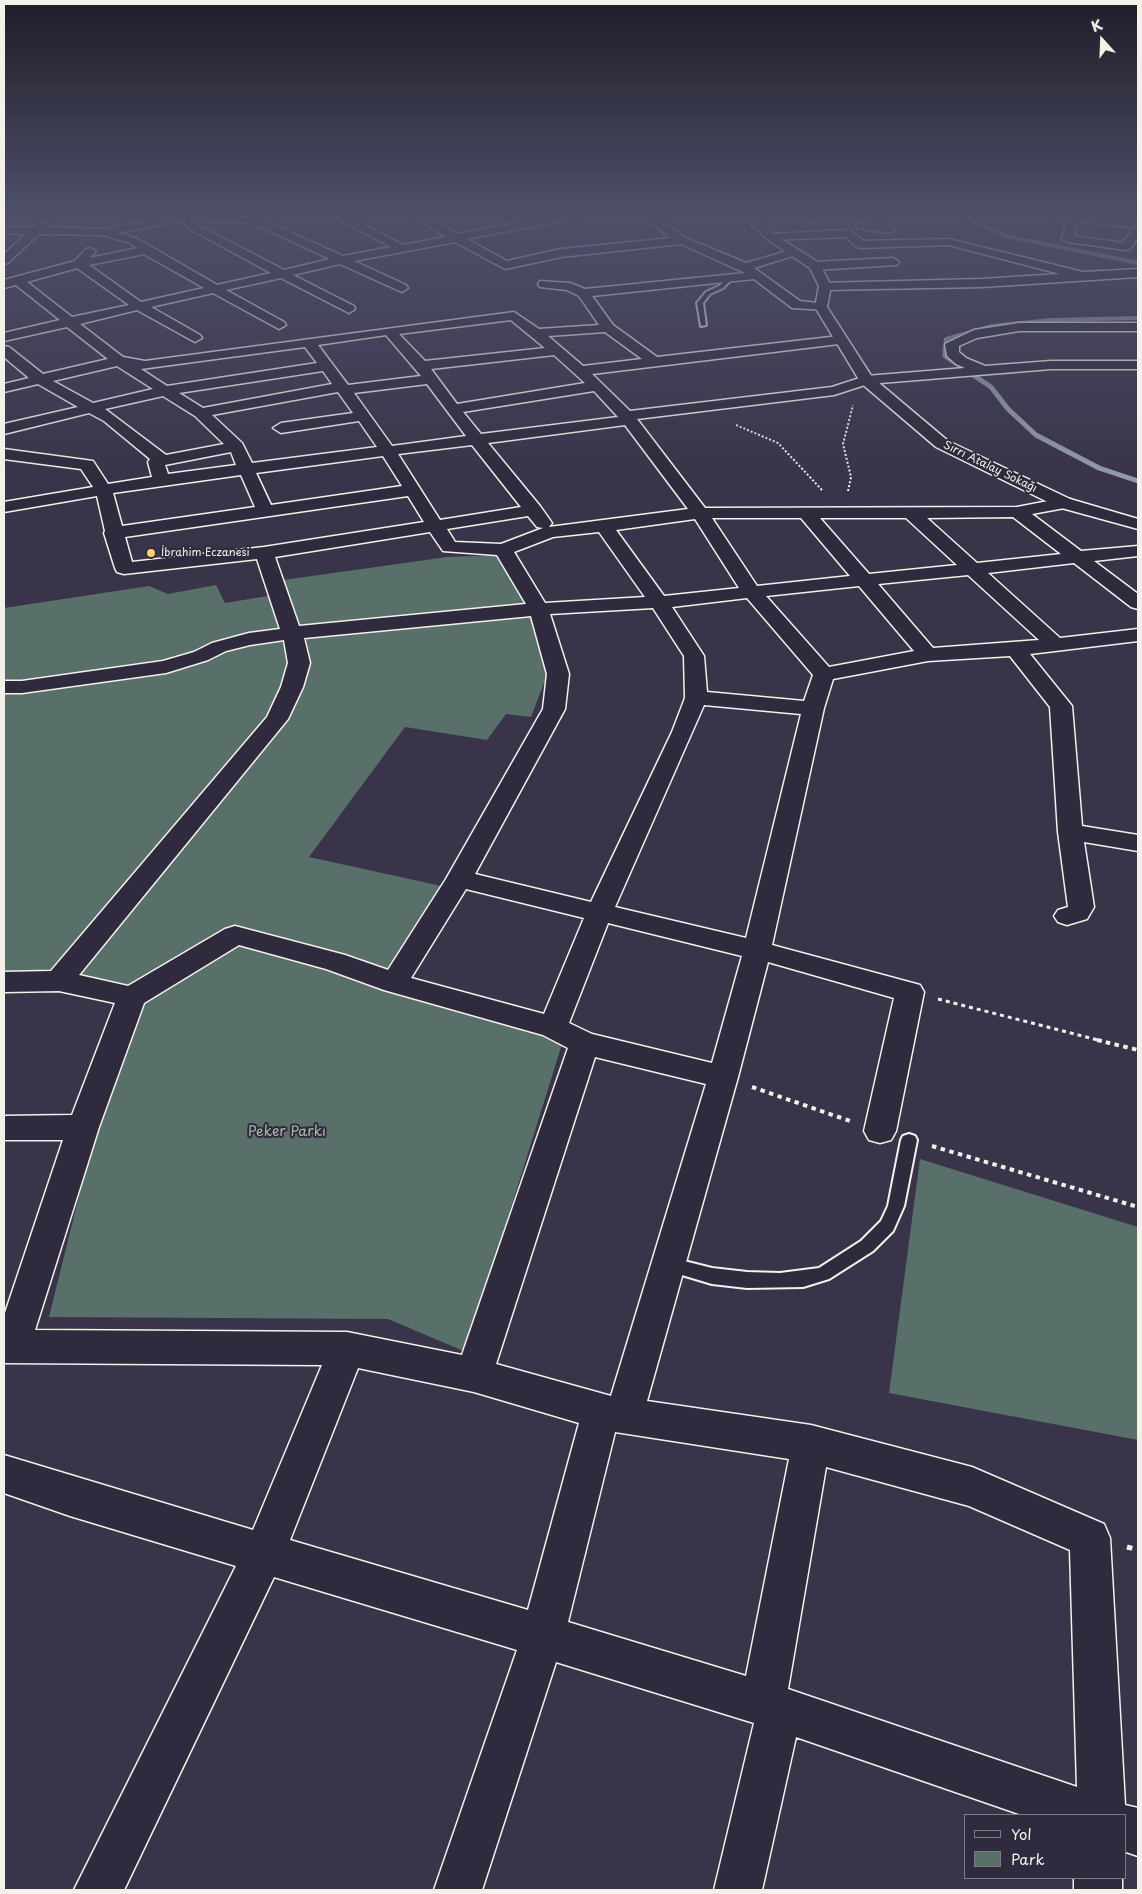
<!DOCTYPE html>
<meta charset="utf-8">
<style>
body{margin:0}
#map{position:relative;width:1142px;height:1894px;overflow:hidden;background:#393449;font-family:"Playpen Sans",sans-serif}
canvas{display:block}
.frame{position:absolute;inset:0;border:5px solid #f4f1e8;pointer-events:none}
.legend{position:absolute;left:964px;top:1814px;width:162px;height:65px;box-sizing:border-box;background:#2f2a3d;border:1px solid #7e7a81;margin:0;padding:6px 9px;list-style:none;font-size:15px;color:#f4f1e8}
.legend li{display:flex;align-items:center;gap:10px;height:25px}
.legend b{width:25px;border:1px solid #7e7a81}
.north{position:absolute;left:1077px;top:15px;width:50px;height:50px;-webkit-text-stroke:4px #2f2a3d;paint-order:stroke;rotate:340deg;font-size:14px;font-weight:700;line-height:20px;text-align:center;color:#f4f1e8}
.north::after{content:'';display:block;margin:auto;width:18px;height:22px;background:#f4f1e8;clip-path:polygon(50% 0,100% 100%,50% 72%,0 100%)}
</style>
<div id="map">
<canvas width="1142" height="1894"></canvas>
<div class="frame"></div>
<ul class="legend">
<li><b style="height:6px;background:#2f2a3d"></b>Yol</li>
<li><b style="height:14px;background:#596f6a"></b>Park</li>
</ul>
<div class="north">K</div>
</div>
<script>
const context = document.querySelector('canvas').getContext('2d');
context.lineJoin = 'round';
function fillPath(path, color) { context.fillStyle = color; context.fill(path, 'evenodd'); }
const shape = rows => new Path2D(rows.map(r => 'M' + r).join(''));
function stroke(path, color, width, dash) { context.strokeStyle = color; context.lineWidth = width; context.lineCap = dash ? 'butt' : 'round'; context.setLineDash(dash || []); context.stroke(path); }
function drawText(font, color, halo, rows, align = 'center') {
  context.font = font + ' "Playpen Sans",sans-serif'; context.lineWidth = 4; context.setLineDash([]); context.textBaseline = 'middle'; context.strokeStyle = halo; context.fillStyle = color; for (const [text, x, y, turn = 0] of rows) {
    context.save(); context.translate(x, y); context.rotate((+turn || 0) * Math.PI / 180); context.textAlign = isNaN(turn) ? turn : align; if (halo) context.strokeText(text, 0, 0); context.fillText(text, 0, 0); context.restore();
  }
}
const green = shape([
 [500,555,527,602,547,675,531,717,506,714,487,740,405,727,309,857,446,887,388,976,563,1041,466,1352,388,1319,49,1317,130,990,72,977,4,976,4,608,149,586,168,594,216,585,225,603,274,595,269,582,447,557],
 [920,1159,1138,1227,1138,1440,889,1393]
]);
const streamFar1 = shape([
 [959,214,1006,236,1138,263],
 [945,351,946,339,992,326,1051,320,1138,318]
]);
const stream = shape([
 [945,349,945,356,991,387,1008,409,1036,435,1099,468,1138,481]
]);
const pathFar3 = shape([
 [736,425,778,443,822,490],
 [848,491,851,477,843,444,853,405]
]);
const pathFar2 = shape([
 [938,999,1102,1041]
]);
const pathFar1 = shape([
 [1097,1040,1138,1050],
 [752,1087,850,1121],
 [932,1146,1138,1207]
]);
const path = shape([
 [1127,1547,1138,1550]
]);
const service = shape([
 [729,276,734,277,723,288,710,294,703,303,706,325,701,326,697,303,706,292,719,286,729,276],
 [909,1134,915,1136,917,1140,904,1206,893,1231,873,1251,829,1279,803,1287,747,1288,712,1284,662,1269,659,1264,662,1259,668,1257,712,1268,747,1272,780,1273,819,1268,861,1241,881,1221,888,1206,901,1140,903,1136,909,1134]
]);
const minor = shape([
 [180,214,251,217,253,214,264,214,261,219,343,256,391,247,329,214,342,214,403,245,446,237,408,214,421,214,458,234,564,214,586,214,581,217,467,239,507,261,561,249,671,238,639,214,651,214,686,238,746,263,791,250,799,250,799,254,754,268,800,301,826,304,827,307,826,310,792,308,754,279,592,296,613,325,657,357,839,336,846,340,839,344,592,374,630,411,832,387,866,376,965,368,956,364,947,356,945,344,974,330,1019,323,1138,323,1138,331,1019,331,977,338,959,346,959,352,966,358,985,366,1051,361,1138,361,1138,369,1051,369,868,384,834,395,637,419,705,508,1017,507,1064,498,1070,499,1073,503,1070,507,1032,514,1081,551,1138,546,1138,556,1094,561,1138,594,1138,609,1131,607,1074,563,988,573,1060,638,1138,629,1138,641,1030,654,1072,706,1082,826,1138,835,1138,851,1084,842,1094,907,1087,919,1067,925,1058,922,1054,916,1058,910,1068,907,1058,832,1050,707,1010,656,928,661,833,679,824,708,772,945,920,985,924,992,896,1131,891,1140,880,1143,869,1140,864,1131,894,998,768,962,738,1077,647,1401,811,1425,972,1467,1104,1524,1110,1538,1125,1805,1138,1808,1138,1856,1126,1852,1126,1815,1022,1815,796,1737,762,1890,714,1890,754,1723,556,1662,482,1890,434,1890,517,1650,274,1577,124,1890,74,1890,236,1566,70,1516,4,1493,4,1455,253,1530,322,1365,4,1363,4,1316,63,1140,4,1140,4,1116,72,1115,115,1003,59,991,4,992,4,972,51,971,267,717,281,687,288,663,284,640,250,645,226,651,208,660,166,673,22,693,4,693,4,681,22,681,163,661,194,652,212,643,249,633,280,629,257,559,124,574,117,572,115,568,104,533,105,531,97,496,4,512,4,502,93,487,81,469,4,459,4,449,93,461,108,484,152,477,148,462,150,459,104,421,89,413,4,434,4,424,78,407,38,384,4,392,4,384,29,378,4,357,4,346,9,347,43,374,108,359,67,327,4,341,4,333,60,320,16,285,4,288,4,280,75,261,86,249,90,248,96,251,90,258,137,248,130,243,103,235,39,234,8,263,4,264,4,254,26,234,4,233,4,227,34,227,44,221,50,224,47,227,104,229,180,214],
 [184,220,188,228,271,273,217,285,138,239,118,233,184,220],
 [194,220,252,223,330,259,284,270,196,224,194,220],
 [455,242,505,269,561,257,681,244,745,273,585,289,570,283,540,281,538,284,540,287,567,290,579,296,599,325,539,329,514,312,145,361,123,357,80,324,137,310,195,342,202,338,200,335,151,307,213,293,279,329,286,325,284,322,226,290,281,278,349,313,355,309,354,306,293,275,340,264,402,292,408,288,406,285,354,261,455,242],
 [144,254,204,288,141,302,89,265,144,254],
 [77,268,129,305,72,317,27,282,77,268],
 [511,320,545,348,425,361,399,334,511,320],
 [605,332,642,359,583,366,548,336,605,332],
 [386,335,421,376,348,385,318,345,386,335],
 [305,347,317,363,167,386,141,369,305,347],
 [554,355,585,383,457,404,431,369,554,355],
 [117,366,153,389,93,403,53,381,117,366],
 [323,371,332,384,203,408,179,393,323,371],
 [427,384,466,436,392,446,354,393,427,384],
 [594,391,618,417,481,434,463,412,594,391],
 [338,392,353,413,281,423,273,428,281,433,359,421,377,447,252,463,242,443,212,415,338,392],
 [163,396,195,416,224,444,166,455,105,409,163,396],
 [625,425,688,509,549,527,552,523,540,506,488,443,625,425],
 [472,445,521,507,440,520,398,454,472,445],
 [231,452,236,465,168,474,165,465,231,452],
 [383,456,402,486,271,505,256,473,383,456],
 [241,475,255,507,122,526,113,493,241,475],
 [408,496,424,522,264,547,132,562,125,537,408,496],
 [528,516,537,527,543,528,501,544,455,542,447,529,528,516],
 [1013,517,1061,554,977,563,927,518,1013,517],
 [712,518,801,518,850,576,757,586,712,518],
 [820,518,906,518,957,565,869,574,820,518],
 [695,519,739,588,664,596,616,530,695,519],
 [430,532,443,551,497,555,526,604,299,626,275,557,430,532],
 [599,532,645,597,545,603,514,552,553,537,599,532],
 [968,575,1039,640,933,648,878,584,968,575],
 [859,586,914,651,829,667,766,596,859,586],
 [747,598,813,675,804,701,707,692,704,656,672,607,747,598],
 [653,608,684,656,685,698,672,732,591,902,475,874,565,709,569,674,550,614,653,608],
 [531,616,547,674,543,709,446,879,388,970,345,955,235,926,225,929,128,986,79,975,288,719,303,687,310,663,304,638,531,616],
 [704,705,801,714,746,938,615,907,704,705],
 [466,889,584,918,544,1014,411,978,466,889],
 [608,923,742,956,712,1063,592,1034,569,1023,608,923],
 [239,945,326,969,384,990,543,1035,568,1048,462,1355,347,1332,35,1330,99,1127,144,1003,239,945],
 [595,1057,706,1084,611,1396,496,1364,595,1057],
 [358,1368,474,1392,579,1423,528,1610,290,1540,358,1368],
 [615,1432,789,1459,746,1676,568,1622,615,1432],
 [826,1467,969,1506,1070,1550,1077,1787,788,1689,826,1467],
 [798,214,810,214,816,220,811,223,807,222,798,214],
 [865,214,877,214,895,230,889,233,857,228,857,224,861,223,876,225,865,214],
 [1042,214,1079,214,1138,222,1138,228,1078,221,1074,236,1123,243,1132,230,1136,229,1138,229,1138,237,1130,249,1126,250,1068,242,1062,239,1067,220,1047,217,1042,214],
 [849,230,864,241,949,239,1083,272,1138,269,1138,277,982,287,825,290,821,289,819,286,821,283,982,279,1060,274,949,245,861,248,857,247,846,237,771,240,765,237,771,234,849,230],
 [893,258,899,262,897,265,815,270,809,266,815,262,893,258],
 [1074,1878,1122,1878,1122,1890,1074,1890,1074,1878]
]);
const secondary = shape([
 [741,214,752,214,775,235,819,263,831,286,827,307,872,377,948,441,1070,499,1138,519,1138,529,1058,507,936,447,861,383,815,307,819,286,810,268,767,239,741,214]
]);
const markers = [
 [151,553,5,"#ffd166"]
];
const farStreetnames = [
 ["Sırrı Atalay Sokağı",990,467,26]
];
const farPoinames = [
 ["İbrahim Eczanesi",161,553]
];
const parkNames = [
 ["Peker Parkı",287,1132]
];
fillPath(green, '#596f6a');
stroke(streamFar1, '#929ba7', 4);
stroke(stream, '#929ba7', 5);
stroke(service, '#f4f1e8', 4);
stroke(minor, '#f4f1e8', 3);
stroke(secondary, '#f4f1e8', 3);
stroke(pathFar3, '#f4f1e8', 2, [2, 2]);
stroke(pathFar2, '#f4f1e8', 3, [4, 4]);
stroke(pathFar1, '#f4f1e8', 4, [4.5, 4.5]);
stroke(path, '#f4f1e8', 5, [5.5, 5.5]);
fillPath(service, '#2f2a3d');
fillPath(minor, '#2f2a3d');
fillPath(secondary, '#2f2a3d');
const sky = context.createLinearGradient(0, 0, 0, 479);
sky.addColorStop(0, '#1f1d28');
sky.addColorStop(0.45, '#4e506a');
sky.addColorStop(1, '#4e506a00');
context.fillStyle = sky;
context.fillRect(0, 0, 1142, 479);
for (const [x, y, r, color] of markers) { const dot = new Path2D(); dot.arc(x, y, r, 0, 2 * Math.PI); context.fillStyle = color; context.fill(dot); stroke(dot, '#2f2a3d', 2); }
drawText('11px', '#f4f1e8', '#2f2a3d', farStreetnames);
drawText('11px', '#f4f1e8', '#2f2a3d', farPoinames, 'left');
drawText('14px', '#aeb6af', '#2f2a3d', parkNames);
</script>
